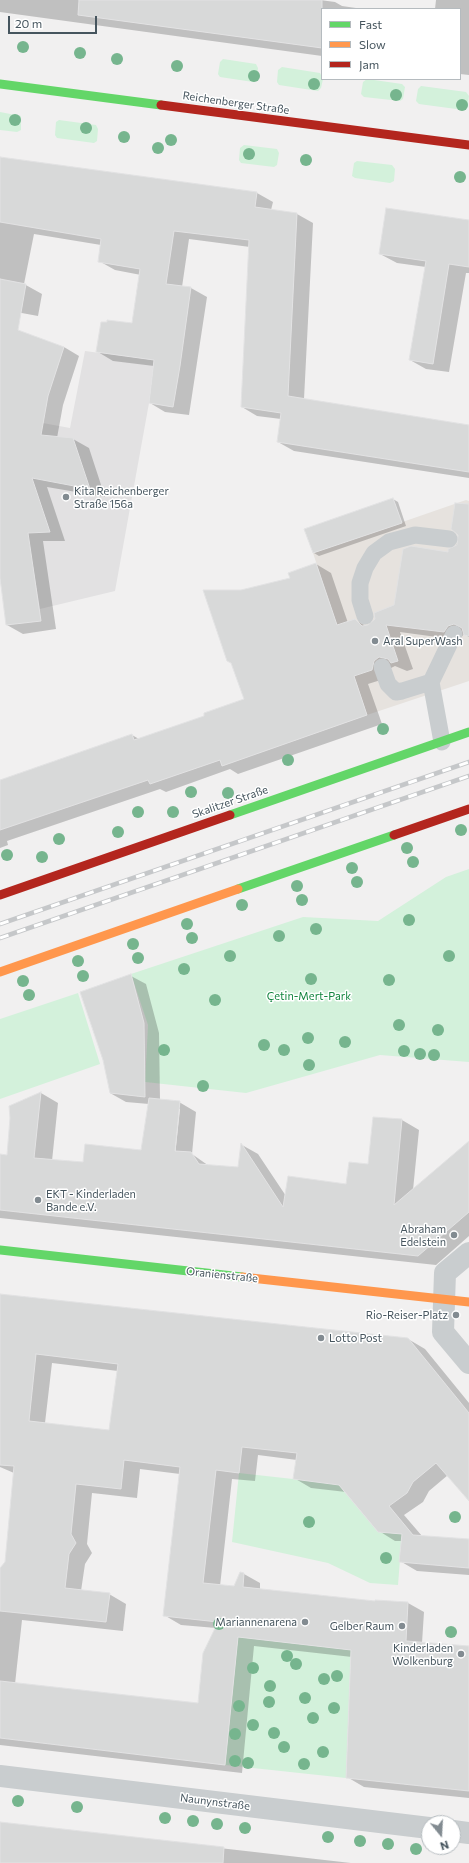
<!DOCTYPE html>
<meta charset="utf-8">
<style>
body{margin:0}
#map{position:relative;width:469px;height:1863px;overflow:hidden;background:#f1f0f0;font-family:Commissioner,sans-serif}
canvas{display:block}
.legend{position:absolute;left:321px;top:8px;width:140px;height:72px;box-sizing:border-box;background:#fff;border:1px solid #b5bbbf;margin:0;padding:5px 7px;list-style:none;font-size:12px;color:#46555e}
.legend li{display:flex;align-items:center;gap:8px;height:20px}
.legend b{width:20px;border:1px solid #b5bbbf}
.north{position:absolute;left:421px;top:1815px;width:40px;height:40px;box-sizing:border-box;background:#fff;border:1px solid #b5bbbf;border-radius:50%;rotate:162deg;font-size:11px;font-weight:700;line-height:16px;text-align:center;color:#46555e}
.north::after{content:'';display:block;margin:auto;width:14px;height:18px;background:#828b91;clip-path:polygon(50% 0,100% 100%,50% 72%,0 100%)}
.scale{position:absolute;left:8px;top:16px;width:89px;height:18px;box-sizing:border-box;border:2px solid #46555e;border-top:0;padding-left:5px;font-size:12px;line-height:14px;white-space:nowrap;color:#46555e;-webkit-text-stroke:3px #fff;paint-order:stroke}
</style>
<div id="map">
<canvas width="469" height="1863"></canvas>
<ul class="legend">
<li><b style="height:5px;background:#63d668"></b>Fast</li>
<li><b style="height:5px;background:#ff974d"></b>Slow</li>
<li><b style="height:5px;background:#b3261e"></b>Jam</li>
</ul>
<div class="north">N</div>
<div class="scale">20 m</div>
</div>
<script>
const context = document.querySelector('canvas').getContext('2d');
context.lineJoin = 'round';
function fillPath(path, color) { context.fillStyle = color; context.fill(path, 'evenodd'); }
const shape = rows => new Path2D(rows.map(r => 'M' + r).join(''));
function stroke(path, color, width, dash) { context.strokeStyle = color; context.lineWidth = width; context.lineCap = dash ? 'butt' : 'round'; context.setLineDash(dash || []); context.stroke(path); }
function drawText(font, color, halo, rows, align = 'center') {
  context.font = font + ' Commissioner,sans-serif'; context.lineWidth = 3; context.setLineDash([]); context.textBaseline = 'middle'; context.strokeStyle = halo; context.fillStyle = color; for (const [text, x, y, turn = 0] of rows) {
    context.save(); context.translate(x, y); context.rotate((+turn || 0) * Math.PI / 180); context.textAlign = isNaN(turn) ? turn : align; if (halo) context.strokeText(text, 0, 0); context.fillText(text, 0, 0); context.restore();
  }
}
const commercial = shape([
 [466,500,469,501,469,681,367,715,313,553]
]);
const education = shape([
 [85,351,154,360,149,403,115,591,40,609,33,567,0,570,43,423,70,428]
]);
const green = shape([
 [223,59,256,64,258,68,257,80,253,82,220,77,218,74,220,62],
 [282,67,320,73,323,79,321,88,318,91,279,85,277,82,278,70],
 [367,79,402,84,405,87,403,99,400,101,364,97,361,94,363,82],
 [421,86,466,92,469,96,467,108,464,110,419,104,416,101,418,89],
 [0,112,21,116,21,130,17,132,0,130],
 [59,120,96,125,98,129,97,141,94,143,57,138,55,135,56,122],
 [244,145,277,149,279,153,277,165,274,167,241,163,239,160,240,148],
 [357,161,392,165,395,169,394,181,390,183,355,178,352,176,354,163],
 [469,869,469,1062,380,1055,246,1093,145,1082,148,1025,131,974,303,917,378,921,446,877],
 [78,993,100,1064,0,1099,0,1019],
 [239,1473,338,1484,378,1532,402,1534,398,1585,370,1583,328,1563,232,1542],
 [238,1637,351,1650,346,1778,225,1765]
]);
const shadow = shape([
 [0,0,320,0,335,2,342,6,363,9,322,9,322,56,0,12],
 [436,0,469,0,469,75,460,74,460,9,435,9],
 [0,158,257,193,273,202,271,210,297,214,313,223,304,399,469,426,469,478,294,451,278,442,281,419,257,416,242,407,250,247,189,239,182,287,191,288,207,297,189,415,165,412,150,403,154,366,113,361,98,352,133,324,141,275,115,270,99,261,101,245,34,234,24,284,42,294,38,316,0,309],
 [469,220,469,273,466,273,449,372,426,369,410,360,426,267,397,263,380,254],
 [6,327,64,347,79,356,63,405,57,438,73,439,89,448,105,497,47,487,65,541,43,541,56,629,23,634,7,625,0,574,0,345],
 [393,499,398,502,406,526,319,556,314,553],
 [469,523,469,637,464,634,459,640,400,632,413,669,407,671,395,666,389,669,387,678,368,684,382,724,238,774,230,769,166,792,160,789,7,841,8,845,0,848,0,781,132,735,139,739,205,716,245,700,241,591,291,579,316,564,331,573,348,623,355,620,366,626,395,606,454,549],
 [131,976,146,984,159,1033,160,1100,179,1102,196,1112,192,1154,209,1166,238,1168,242,1145,258,1154,286,1196,347,1185,369,1166,374,1118,402,1120,419,1130,413,1190,469,1146,469,1236,436,1265,0,1218,0,1155,8,1156,11,1118,10,1107,41,1093,58,1103,52,1161,84,1164,142,1151,149,1104,126,1102,110,1093],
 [178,1109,180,1109,175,1156,173,1156],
 [0,1295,408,1339,425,1349,469,1403,469,1500,448,1475,429,1491,423,1502,404,1515,422,1536,469,1540,469,1575,417,1571,400,1561,402,1541,395,1541,379,1531,346,1492,311,1488,294,1478,297,1460,258,1455,255,1481,232,1479,220,1586,234,1587,244,1574,260,1583,260,1590,376,1602,376,1601,408,1603,424,1612,422,1643,469,1647,469,1798,364,1787,347,1777,352,1657,254,1646,242,1773,0,1745,0,1572,5,1573,14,1473,0,1467],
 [52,1363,118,1371,109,1431,45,1423],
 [140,1469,180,1474,164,1615,181,1625,216,1628,199,1704,15,1684,22,1620,123,1631,126,1604,109,1594,81,1591,85,1564,92,1553,87,1544,92,1493,137,1498],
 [0,1823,351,1863,0,1863]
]);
const building = shape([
 [79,0,322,0,322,48,78,15,79,0],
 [0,157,257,192,255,207,297,213,288,396,469,425,469,472,277,442,281,413,241,407,249,240,174,231,166,284,191,287,180,366,173,407,149,403,154,360,96,352,101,322,107,322,107,320,132,323,140,269,98,262,101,239,0,222,0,157],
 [386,208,469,220,469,267,449,264,433,364,409,360,426,261,379,254,386,208],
 [0,279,26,284,18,330,64,347,48,396,41,435,73,438,90,489,32,478,50,532,28,533,41,621,6,625,0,578,0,279],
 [393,498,402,523,313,553,304,529,393,498],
 [455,503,469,504,469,636,464,635,462,628,454,624,448,626,444,632,386,625,398,661,391,663,388,659,379,657,374,661,372,670,354,676,367,715,222,766,220,760,150,784,148,780,0,830,0,780,132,734,134,740,204,716,204,713,244,699,231,663,227,661,203,590,241,590,290,578,288,573,316,563,337,625,355,619,362,626,368,625,375,619,374,613,394,605,403,549,411,546,448,552,448,549,457,545,458,535,451,529,455,503],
 [131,974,144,1023,145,1097,110,1093,103,1060,80,992,131,974],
 [41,1092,34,1158,83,1162,85,1144,141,1150,149,1098,180,1101,175,1151,191,1152,199,1164,238,1167,241,1143,283,1207,288,1176,346,1184,349,1162,368,1164,373,1117,402,1119,394,1205,469,1141,469,1212,418,1256,0,1210,0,1154,7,1155,10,1118,9,1106,41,1092],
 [0,1294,408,1338,469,1413,469,1501,436,1463,413,1482,407,1493,389,1506,413,1535,469,1539,469,1568,399,1562,402,1534,378,1532,339,1485,293,1479,297,1453,242,1447,239,1473,216,1470,203,1583,234,1586,240,1572,244,1573,243,1587,375,1601,375,1600,408,1602,406,1641,469,1646,469,1791,346,1778,351,1650,238,1637,225,1765,0,1738,0,1681,198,1703,203,1653,218,1622,163,1616,180,1467,124,1460,121,1489,76,1484,71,1534,76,1543,69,1554,65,1588,110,1593,106,1622,0,1611,0,1568,5,1562,14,1466,0,1465,0,1294],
 [36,1354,118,1364,109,1430,29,1421,36,1354],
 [0,1822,224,1847,223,1863,0,1863,0,1822]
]);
const lane = shape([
 [365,616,360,600,360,583,365,568,374,553,389,542,415,535,449,539],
 [382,667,388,684,396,692,402,691,431,682],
 [442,742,431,682,454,634]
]);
const street = shape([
 [469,1253,445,1273,443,1332,469,1363],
 [0,1776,429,1828],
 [453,1831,469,1833]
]);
const fast = shape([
 [0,84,161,105],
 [230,815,469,732],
 [238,889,394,835],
 [0,1250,242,1277]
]);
const slow = shape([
 [0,972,238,889],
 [242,1277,469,1302]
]);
const jam = shape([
 [161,105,469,145],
 [394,835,469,809],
 [0,895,230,815]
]);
const rail = shape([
 [0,924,469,762],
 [0,938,469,776]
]);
const trees = [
 [23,47],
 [80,53],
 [117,59],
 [177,66],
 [254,76],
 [314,84],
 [396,95],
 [462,105],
 [15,120],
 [86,128],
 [124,137],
 [171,140],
 [158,148],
 [249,154],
 [306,160],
 [460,177],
 [383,729],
 [288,760],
 [191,792],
 [228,793],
 [138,812],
 [173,812],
 [461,830],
 [118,832],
 [59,839],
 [407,848],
 [7,855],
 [42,857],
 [413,862],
 [352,868],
 [357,882],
 [297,886],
 [302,900],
 [242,905],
 [409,920],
 [187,924],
 [316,929],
 [279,936],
 [192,938],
 [133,944],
 [230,956],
 [449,956],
 [138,958],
 [78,961],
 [184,969],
 [83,976],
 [311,979],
 [389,980],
 [23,981],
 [29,995],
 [215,1000],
 [399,1025],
 [438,1030],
 [308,1038],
 [345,1042],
 [264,1045],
 [164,1050],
 [284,1050],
 [404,1051],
 [420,1054],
 [434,1055],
 [309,1065],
 [203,1086],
 [455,1517],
 [309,1522],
 [386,1558],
 [219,1624],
 [451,1632],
 [287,1656],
 [296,1664],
 [253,1668],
 [337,1676],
 [324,1679],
 [270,1686],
 [305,1698],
 [269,1702],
 [239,1706],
 [334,1708],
 [313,1718],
 [253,1725],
 [274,1733],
 [235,1734],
 [284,1747],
 [323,1752],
 [235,1761],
 [248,1763],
 [304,1764],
 [18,1801],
 [77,1807],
 [165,1818],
 [193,1821],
 [217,1824],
 [245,1828],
 [328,1837],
 [360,1841],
 [388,1844],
 [416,1849]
];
const markers = [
 [66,497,4,"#828b91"],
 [375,641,4,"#828b91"],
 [38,1200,4,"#828b91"],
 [454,1235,4,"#828b91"],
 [456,1315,4,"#828b91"],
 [321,1338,4,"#828b91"],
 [305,1622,4,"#828b91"],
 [402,1626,4,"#828b91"],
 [461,1654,4,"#828b91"]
];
const streetNames = [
 ["Reichenberger Straße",236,103,8],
 ["Skalitzer Straße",230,802,-19],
 ["Oranienstraße",222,1275,6],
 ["Naunynstraße",215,1802,7]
];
const poiNames = [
 ["Kita Reichenberger",74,491,"left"],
 ["Straße 156a",74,504,"left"],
 ["Aral SuperWash",383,641,"left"],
 ["EKT - Kinderladen",46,1194,"left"],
 ["Bande e.V.",46,1207,"left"],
 ["Abraham",446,1229],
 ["Edelstein",446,1242],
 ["Rio-Reiser-Platz",448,1315],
 ["Lotto Post",329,1338,"left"],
 ["Mariannenarena",297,1622],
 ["Gelber Raum",394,1626],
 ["Kinderladen",453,1648],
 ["Wolkenburg",453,1661]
];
const parkNames = [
 ["Çetin-Mert-Park",309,996]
];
fillPath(commercial, '#e6e2de');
fillPath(education, '#e2e1e2');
fillPath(green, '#d3f1db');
fillPath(shadow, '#0003');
fillPath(building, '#d8d9d9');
stroke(building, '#e2e2e3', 1);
stroke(lane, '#c9cdcf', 17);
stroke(street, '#c9cdcf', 22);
stroke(fast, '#63d668', 9);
stroke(slow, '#ff974d', 9);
stroke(jam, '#b3261e', 9);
stroke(rail, '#c5c7c9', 4.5);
stroke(rail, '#fff', 3, [9]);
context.fillStyle = '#76b58e';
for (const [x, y] of trees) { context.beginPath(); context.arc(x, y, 6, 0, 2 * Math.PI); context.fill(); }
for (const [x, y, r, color] of markers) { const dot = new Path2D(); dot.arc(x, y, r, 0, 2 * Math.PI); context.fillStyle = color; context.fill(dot); stroke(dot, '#fff', 1.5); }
drawText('11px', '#46555e', '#fff', streetNames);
drawText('11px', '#46555e', '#fff', poiNames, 'right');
drawText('11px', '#12843e', '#fff', parkNames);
</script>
